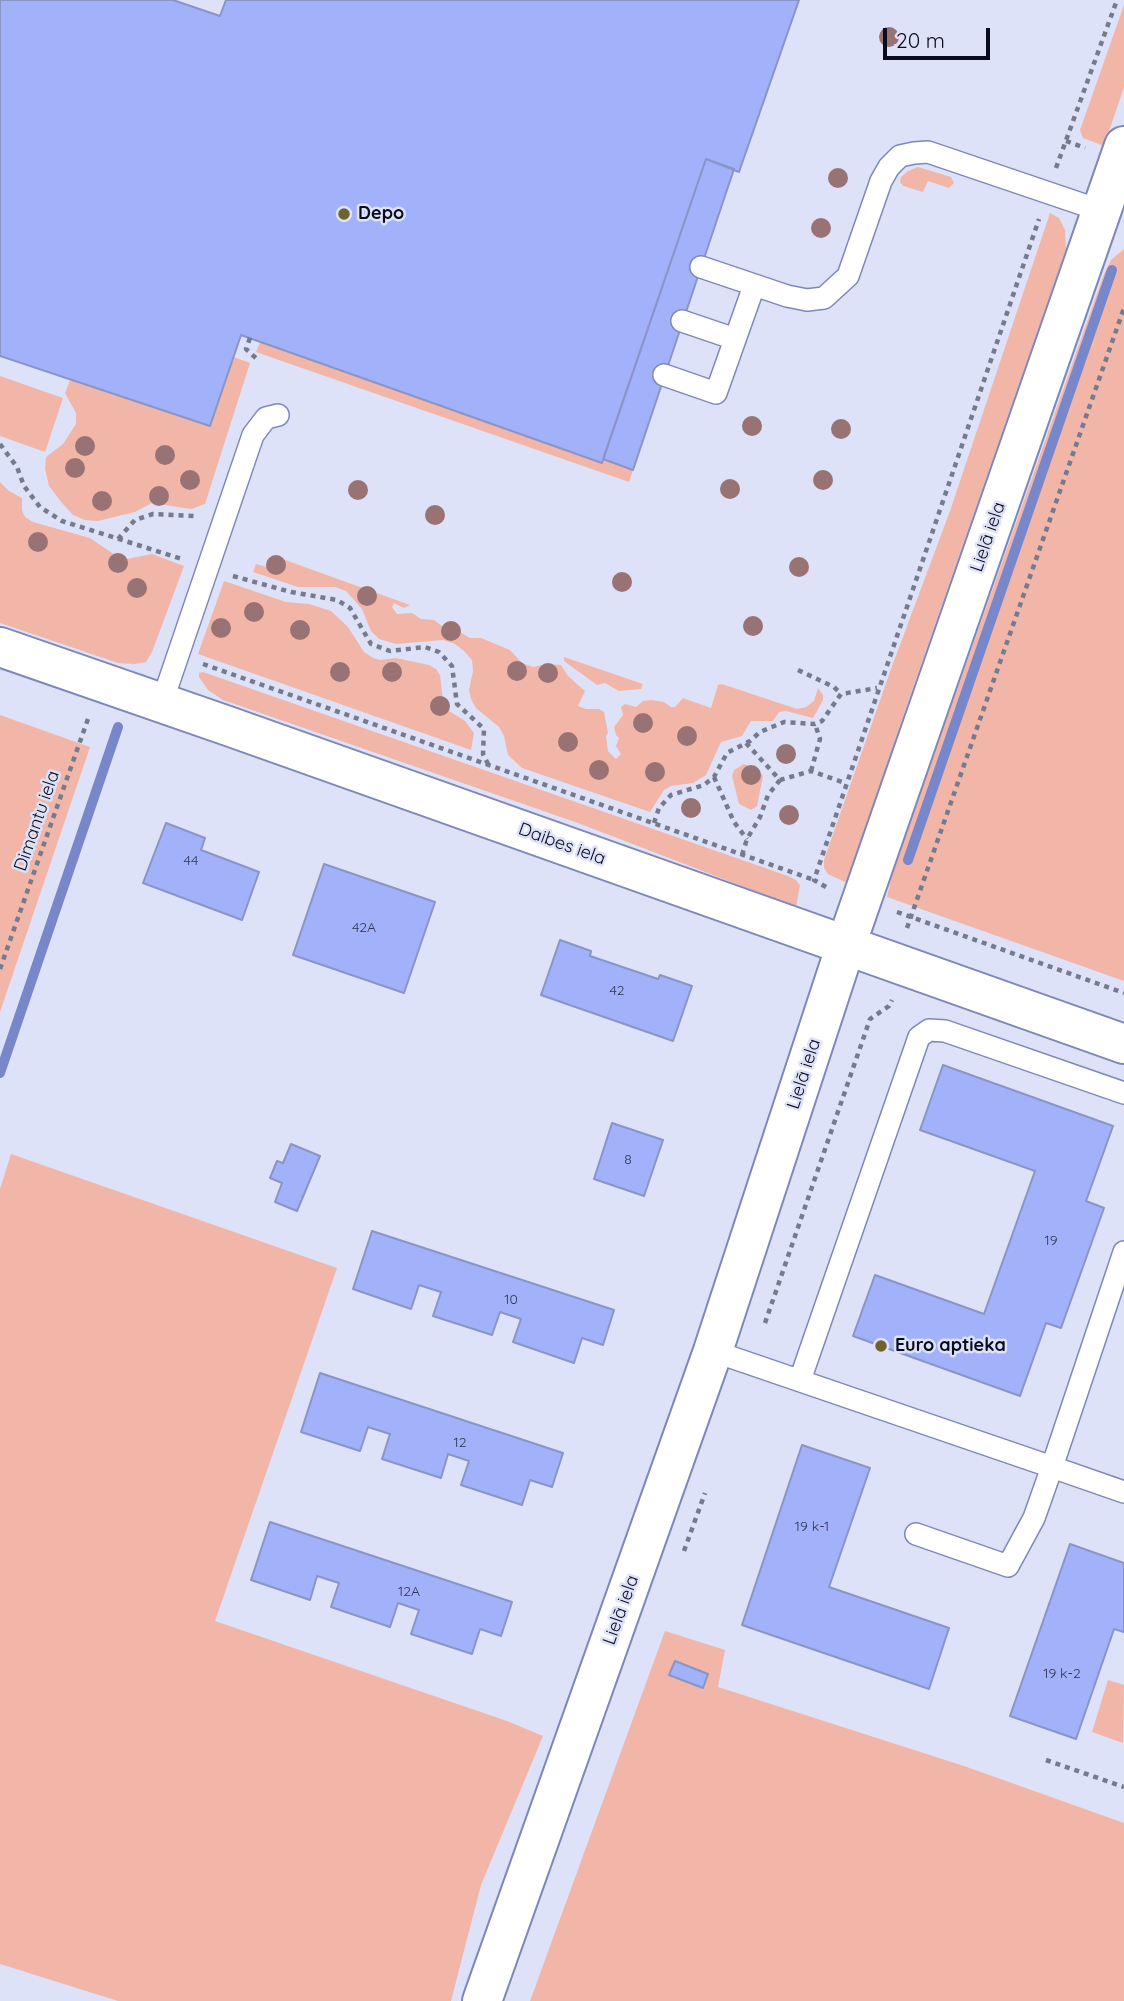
<!DOCTYPE html>
<meta charset="utf-8">
<style>
body{margin:0}
#map{position:relative;width:1124px;height:2001px;overflow:hidden;background:#dde2f8;font-family:Quicksand,sans-serif}
canvas{display:block}
.scale{position:absolute;left:883px;top:28px;width:107px;height:32px;box-sizing:border-box;border:4px solid #090c1e;border-top:0;padding-left:9px;font-size:21px;line-height:24px;white-space:nowrap;color:#090c1e;-webkit-text-stroke:5px #dde2f8;paint-order:stroke}
</style>
<div id="map">
<canvas width="1124" height="2001"></canvas>
<div class="scale">20 m</div>
</div>
<script>
const context = document.querySelector('canvas').getContext('2d');
context.lineJoin = 'round';
function fillPath(path, color) { context.fillStyle = color; context.fill(path, 'evenodd'); }
const shape = rows => new Path2D(rows.map(r => 'M' + r).join(''));
function stroke(path, color, width, dash) { context.strokeStyle = color; context.lineWidth = width; context.lineCap = dash ? 'butt' : 'round'; context.setLineDash(dash || []); context.stroke(path); }
function drawText(font, color, halo, rows, align = 'center') {
  context.font = font + ' Quicksand,sans-serif'; context.lineWidth = 5; context.setLineDash([]); context.textBaseline = 'middle'; context.strokeStyle = halo; context.fillStyle = color; for (const [text, x, y, turn = 0] of rows) {
    context.save(); context.translate(x, y); context.rotate((+turn || 0) * Math.PI / 180); context.textAlign = isNaN(turn) ? turn : align; if (halo) context.strokeText(text, 0, 0); context.fillText(text, 0, 0); context.restore();
  }
}
const green = shape([
 [1124,5,1124,87,1104,146,1083,138,1080,130],
 [918,167,951,177,954,183,949,188,928,181,923,192,903,186,900,182,901,177,908,171],
 [1050,213,1059,218,1065,230,1066,249,902,719,851,874,845,882,828,874,824,868,824,860,891,669,950,511],
 [1124,249,1124,981,887,897,892,874,1104,274,1111,260],
 [260,342,602,462,603,459,633,470,629,482,256,352],
 [234,357,250,363,205,504,191,509,152,503,135,512,98,521,85,520,73,515,62,503,49,486,45,469,46,457,63,444,76,424,76,413,65,393,71,378,210,426],
 [0,376,63,398,45,452,0,436],
 [0,482,9,491,22,498,22,510,25,517,33,522,90,538,118,557,127,559,152,554,184,566,152,652,146,662,135,664,118,663,0,623],
 [274,556,410,605,404,608,394,603,392,607,397,614,412,613,421,619,434,620,442,626,453,628,470,638,481,638,510,650,522,663,533,667,548,664,561,665,568,676,585,691,578,706,586,709,599,709,604,712,608,733,606,736,608,751,616,759,621,754,616,746,619,738,616,735,614,727,623,715,621,707,625,704,636,707,643,701,651,700,664,702,671,707,675,707,683,698,711,708,718,685,722,684,797,709,806,707,814,701,818,688,823,695,823,700,813,718,786,711,779,712,773,721,751,721,742,736,721,742,706,775,693,783,671,786,664,790,650,812,522,768,508,755,504,736,499,727,476,708,471,699,469,690,473,671,472,660,464,651,455,644,443,640,396,644,379,639,371,631,362,609,346,591,335,587,298,587,253,572,256,564,270,568],
 [224,581,286,602,309,604,331,611,348,627,364,652,373,658,380,660,396,658,429,665,436,669,440,675,443,702,446,709,465,721,474,733,471,750,198,654],
 [564,657,643,684,641,689,619,691,605,683,597,685,564,661],
 [203,672,788,876,796,880,800,885,796,907,578,823,223,700,208,690,199,677,199,673],
 [0,715,90,747,0,1012],
 [744,764,759,771,763,776,757,806,751,810,739,804,732,776,734,770],
 [11,1154,337,1268,215,1621,507,1721,543,1736,481,1885,451,2001,118,2001,0,1964,0,1189],
 [665,1631,725,1650,718,1687,964,1766,1124,1823,1124,2001,530,2001],
 [1108,1680,1124,1685,1123,1743,1092,1732]
]);
const stream = shape([
 [908,860,1112,270],
 [0,1073,118,727]
]);
const building = shape([
 [0,0,173,0,220,16,226,0,799,0,739,172,706,159,602,463,241,335,210,426,0,356,0,0],
 [706,159,734,169,633,470,603,459,706,159],
 [166,823,205,838,201,850,259,872,242,920,143,883,166,823],
 [324,864,435,902,404,993,293,955,324,864],
 [560,940,591,951,590,956,658,979,660,975,692,986,673,1041,541,995,560,940],
 [943,1065,1113,1126,1086,1201,1104,1208,1061,1328,1046,1323,1020,1396,853,1336,875,1275,984,1314,1035,1171,920,1130,943,1065],
 [612,1123,663,1140,644,1196,594,1179,612,1123],
 [291,1144,320,1156,297,1211,275,1202,282,1183,270,1178,277,1161,283,1163,291,1144],
 [372,1231,614,1310,603,1345,582,1338,574,1363,513,1342,521,1319,500,1312,492,1335,433,1316,441,1292,419,1285,411,1309,353,1289,372,1231],
 [320,1373,563,1453,552,1487,530,1480,522,1505,461,1485,469,1461,448,1454,441,1478,382,1459,390,1434,368,1427,360,1451,301,1432,320,1373],
 [802,1445,870,1468,829,1587,949,1628,929,1689,742,1625,802,1445],
 [270,1522,512,1602,501,1636,480,1629,472,1654,411,1634,419,1610,398,1603,390,1627,331,1607,339,1583,317,1576,310,1600,251,1580,270,1522],
 [1070,1544,1124,1563,1124,1632,1114,1629,1076,1739,1010,1716,1070,1544],
 [675,1661,708,1674,703,1688,669,1675,675,1661]
]);
const path = shape([
 [1066,141,1085,148],
 [1056,168,1117,0],
 [250,338,246,349,258,360],
 [0,444,17,467,24,486,40,507,62,521,182,559],
 [118,539,135,520,153,514,196,516],
 [233,576,291,592,337,600,350,608,371,644,390,651,425,647,439,652,452,666,457,704,484,729,483,754,488,764],
 [203,664,814,880],
 [798,670,834,687,841,694],
 [746,743,780,780,811,771,845,783],
 [811,771,820,739,815,724],
 [714,777,734,822,747,839],
 [654,823,659,808,671,795,704,785,714,777,727,753,750,741,760,732,784,722,815,724,822,721,841,694,877,688],
 [742,855,747,839,760,817,768,795,780,780],
 [826,887,814,880,1039,219],
 [897,912,1124,993],
 [907,928,1124,308],
 [0,969,89,716],
 [765,1323,870,1019,889,1006,892,1000],
 [684,1551,705,1493],
 [1046,1760,1124,1787]
]);
const lane = shape([
 [701,267,787,296,807,300,824,298,848,276,881,181,889,167,900,156,914,153,928,152,1102,211],
 [682,321,735,339],
 [664,375,716,393,754,286],
 [162,702,253,435,266,418,278,415],
 [713,1351,1052,1467,1124,1252],
 [800,1380,919,1037,929,1030,945,1031,1124,1093],
 [916,1534,1008,1566,1034,1518,1052,1467,1124,1492]
]);
const street = shape([
 [0,647,228,726,1124,1044]
]);
const secondary = shape([
 [482,2001,713,1351,846,945,1124,146]
]);
const trees = [
 [889,37],
 [838,178],
 [821,228],
 [752,426],
 [841,429],
 [85,446],
 [165,455],
 [75,468],
 [190,480],
 [823,480],
 [730,489],
 [358,490],
 [159,496],
 [102,501],
 [435,515],
 [38,542],
 [118,563],
 [276,565],
 [799,567],
 [622,582],
 [137,588],
 [367,596],
 [254,612],
 [753,626],
 [221,628],
 [300,630],
 [451,631],
 [517,671],
 [340,672],
 [392,672],
 [548,673],
 [440,706],
 [643,723],
 [687,736],
 [568,742],
 [786,754],
 [599,770],
 [655,772],
 [751,775],
 [691,808],
 [789,815]
];
const markers = [
 [344,214,7,"#70622f"],
 [881,1346,7,"#70622f"]
];
const numberNames = [
 ["44",191,861],
 ["42A",364,928],
 ["42",617,991],
 ["8",628,1160],
 ["19",1051,1241],
 ["10",511,1300],
 ["12",460,1443],
 ["19 k-1",812,1527],
 ["12A",409,1592],
 ["19 k-2",1062,1674]
];
const poiNames = [
 ["Depo",358,214],
 ["Euro aptieka",895,1346]
];
const streetNames = [
 ["Lielā iela",988,537,-71],
 ["Dimantu iela",37,821,-71],
 ["Daibes iela",562,844,20],
 ["Lielā iela",804,1074,-72],
 ["Lielā iela",621,1610,-70]
];
fillPath(green, '#f2b6a8');
stroke(stream, '#7886ca', 10);
fillPath(building, '#a2b2fa');
stroke(building, '#8994c7', 2);
stroke(lane, '#7d88b9', 24);
stroke(street, '#7d88b9', 42);
stroke(secondary, '#7d88b9', 42);
stroke(path, '#767a8e', 4.5, [5, 5]);
stroke(lane, '#fff', 21);
stroke(street, '#fff', 38);
stroke(secondary, '#fff', 38);
context.fillStyle = '#997374';
for (const [x, y] of trees) { context.beginPath(); context.arc(x, y, 10, 0, 2 * Math.PI); context.fill(); }
for (const [x, y, r, color] of markers) { const dot = new Path2D(); dot.arc(x, y, r, 0, 2 * Math.PI); context.fillStyle = color; context.fill(dot); stroke(dot, '#dde2f8', 2.5); }
drawText('14px', '#2f3655', null, numberNames);
drawText('bold 18px', '#090c1e', '#dde2f8', poiNames, 'left');
drawText('18px', '#090c1e', '#dde2f8', streetNames);
</script>
